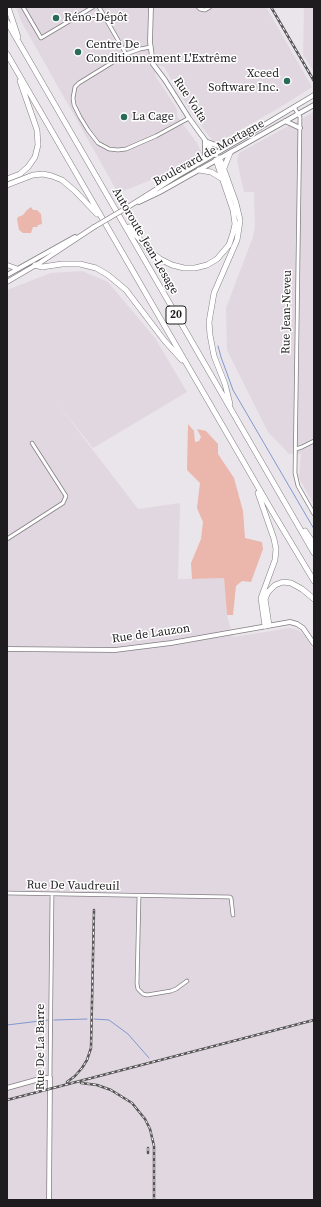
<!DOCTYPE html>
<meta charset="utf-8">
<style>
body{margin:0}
#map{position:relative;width:321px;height:1207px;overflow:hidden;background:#eae5ea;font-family:"Source Serif 4",serif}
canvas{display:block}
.frame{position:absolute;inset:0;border:8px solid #1e1c1e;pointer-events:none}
</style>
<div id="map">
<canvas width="321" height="1207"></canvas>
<div class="frame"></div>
</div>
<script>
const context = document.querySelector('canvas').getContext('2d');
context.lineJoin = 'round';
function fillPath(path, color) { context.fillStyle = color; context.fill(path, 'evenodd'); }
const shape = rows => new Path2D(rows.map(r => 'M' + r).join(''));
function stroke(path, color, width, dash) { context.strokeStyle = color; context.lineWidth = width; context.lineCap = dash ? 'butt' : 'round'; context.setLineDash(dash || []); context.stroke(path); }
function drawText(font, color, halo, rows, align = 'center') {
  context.font = font + ' "Source Serif 4",serif'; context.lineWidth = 3; context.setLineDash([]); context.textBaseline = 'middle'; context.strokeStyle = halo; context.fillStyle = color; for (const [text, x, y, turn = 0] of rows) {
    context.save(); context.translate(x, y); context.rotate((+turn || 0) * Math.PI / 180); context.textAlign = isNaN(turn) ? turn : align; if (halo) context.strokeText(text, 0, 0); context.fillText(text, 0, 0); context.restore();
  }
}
const built = shape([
 [16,7,266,7,312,87,279,108,217,143,213,141,203,128,188,107,164,67,154,64,156,77,177,109,177,116,197,143,202,153,166,174,118,193,21,21],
 [304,7,314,7,314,72,303,55],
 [314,112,314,505,299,478,301,454,289,454,268,432,227,350,226,308,253,237,255,226,254,192,244,192,237,161,239,153],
 [82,271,108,282,155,338,187,392,93,448,56,402,138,509,180,503,178,579,224,578,227,615,233,637,290,628,298,630,305,636,314,651,314,1200,7,1200,7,290,51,273]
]);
const green = shape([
 [31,207,33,210,37,210,41,214,42,224,38,225,37,227,33,227,31,233,23,233,19,230,17,219,18,217,23,215,27,210],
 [188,424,194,431,195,442,199,441,201,437,197,429,206,431,218,444,218,454,234,478,243,511,245,538,262,542,263,549,251,582,242,581,236,586,233,615,227,615,224,578,192,579,191,563,201,539,203,522,197,508,200,483,187,470]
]);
const stream = shape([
 [218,346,221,357,233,390,314,529],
 [94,1019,109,1020,128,1034,149,1058],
 [54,1020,87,1019],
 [7,1025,48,1020]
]);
const street = shape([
 [23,7,41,38,93,7],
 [99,7,126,54],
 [198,7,200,9,205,10,210,7],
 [151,47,140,49,126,54,79,83,75,87,73,98,74,105,80,117,88,130,98,143,109,149,118,150,126,149,156,136,189,118],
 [294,107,300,117,295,473,298,486,314,514],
 [296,449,302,447,314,441],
 [7,539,63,503,66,496,32,443],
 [7,893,230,897,231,898,233,915],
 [139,896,137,984,138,989,143,994,147,995,171,991,176,989,187,981],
 [50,1078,52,894]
]);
const secondary = shape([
 [151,7,150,42,153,64,165,80,189,118,216,155],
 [285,121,300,128],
 [208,142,218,146,226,146],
 [203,160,205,154,205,140],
 [139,202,160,192,314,105],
 [128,207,177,176,244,137,314,95],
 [7,265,18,269],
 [7,275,75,237],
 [7,282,41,262,94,227],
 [7,649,115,650,171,643,290,622,297,624,303,628,314,644],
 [7,1088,43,1078,50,1078,49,1200]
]);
const highway = shape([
 [8,7,18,37],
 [7,22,314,553],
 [7,54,272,511,314,581],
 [219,158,222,164,236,203,240,220,239,228,237,240,214,293,209,322,210,335,214,356,225,384,230,404],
 [224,168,230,153],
 [199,170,211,172,221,178],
 [7,179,20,174,28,167,35,157,38,145,37,130,20,81],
 [7,185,33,175,43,174,52,176,62,180,75,191,97,214],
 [129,227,149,250,160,259,172,265,184,268,195,268,207,265,217,259,229,245,233,233,235,224,233,210,216,160],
 [35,265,42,267,62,264,80,264,96,268,108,275,126,290,164,340,182,360],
 [258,493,274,539,276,549,275,560,261,598,265,626],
 [305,531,314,544],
 [269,625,265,599,268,592,275,585,283,582,291,583,302,589,314,599]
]);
const rail = shape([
 [271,7,314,81],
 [67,1082,75,1076,82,1068,87,1060,91,1048,94,910],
 [81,1083,97,1085,111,1090,132,1103,145,1119,150,1129,154,1146,154,1200],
 [7,1100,314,1020],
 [148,1148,148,1153]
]);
const secondaryBridge = shape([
 [94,227,128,207]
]);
const markers = [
 [56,18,4,"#296a59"],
 [78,52,4,"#296a59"],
 [287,81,4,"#296a59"],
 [124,117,4,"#296a59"]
];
const shields = [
 [176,315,20]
];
const shieldNames = [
 ["20",176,315]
];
const poiNames = [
 ["Réno-Dépôt",64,18],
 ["Centre De",86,45],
 ["Conditionnement L'Extrême",86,59],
 ["Xceed",279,74,"right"],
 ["Software Inc.",279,88,"right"],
 ["La Cage",132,117]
];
const streetNames = [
 ["Rue Volta",190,100,57],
 ["Boulevard de Mortagne",209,153,-29],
 ["Autoroute Jean-Lesage",145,241,60],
 ["Rue Jean-Neveu",287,312,-89],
 ["Rue de Lauzon",151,634,-8],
 ["Rue De Vaudreuil",73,886,1],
 ["Rue De La Barre",41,1047,-90]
];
fillPath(built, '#e1d7e0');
fillPath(green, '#ebb6ac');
stroke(stream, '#8098ce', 1);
stroke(street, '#837f83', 4.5);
stroke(secondary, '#837f83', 5.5);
stroke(highway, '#837f83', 6);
stroke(street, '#fff', 3);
stroke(secondary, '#fff', 4);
stroke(highway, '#fff', 5);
stroke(rail, '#565456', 2.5);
stroke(rail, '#fff', 1, [3]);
stroke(secondaryBridge, '#837f83', 5.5, []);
stroke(secondaryBridge, '#fff', 4);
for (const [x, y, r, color] of markers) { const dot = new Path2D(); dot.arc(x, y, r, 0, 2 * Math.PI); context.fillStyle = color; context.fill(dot); stroke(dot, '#fff', 1.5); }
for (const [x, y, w] of shields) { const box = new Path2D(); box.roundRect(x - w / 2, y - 9, w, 18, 3); context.fillStyle = '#fff'; context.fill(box); stroke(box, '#1e1c1e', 1); }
drawText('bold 11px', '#1e1c1e', null, shieldNames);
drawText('12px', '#1e1c1e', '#fff', poiNames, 'left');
drawText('12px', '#1e1c1e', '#fff', streetNames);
</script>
